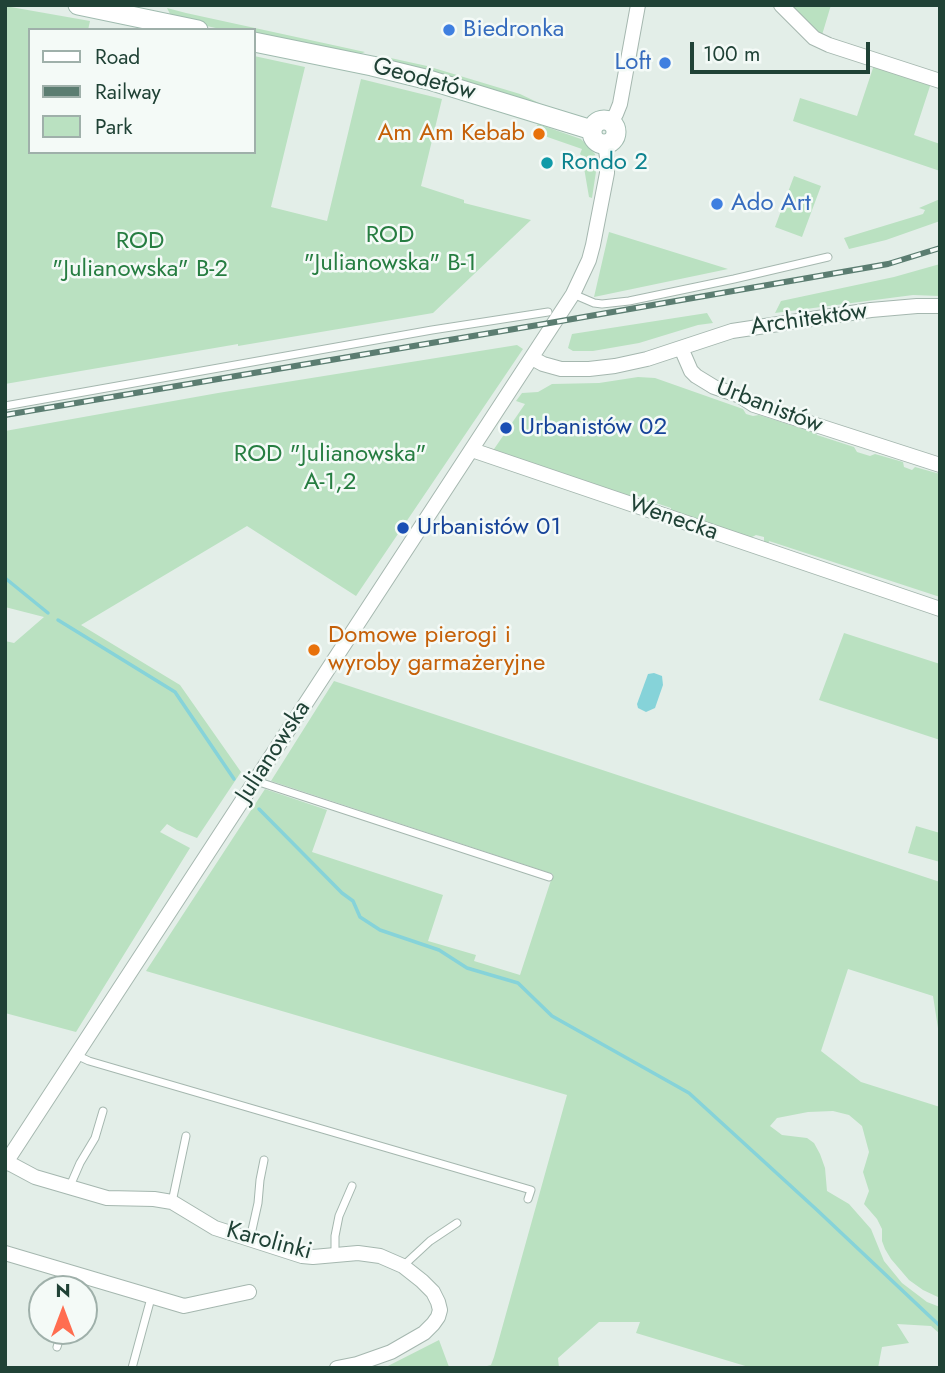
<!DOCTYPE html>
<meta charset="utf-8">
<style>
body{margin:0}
#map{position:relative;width:945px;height:1373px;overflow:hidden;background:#e3eee8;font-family:Jost,sans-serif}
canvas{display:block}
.frame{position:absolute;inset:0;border:7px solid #204236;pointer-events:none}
.legend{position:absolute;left:28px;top:28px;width:228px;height:126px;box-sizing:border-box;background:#f4faf7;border:2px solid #9fb0aa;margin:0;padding:9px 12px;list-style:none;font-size:21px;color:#204236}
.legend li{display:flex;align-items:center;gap:14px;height:35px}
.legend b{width:35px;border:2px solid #9fb0aa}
.north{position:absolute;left:28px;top:1275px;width:70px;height:70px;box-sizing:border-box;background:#f4faf7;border:2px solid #9fb0aa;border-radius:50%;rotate:0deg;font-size:19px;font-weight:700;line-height:28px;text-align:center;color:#204236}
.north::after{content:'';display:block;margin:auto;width:24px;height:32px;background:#ff6d50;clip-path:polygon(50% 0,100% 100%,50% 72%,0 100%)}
.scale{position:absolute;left:690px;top:42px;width:180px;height:32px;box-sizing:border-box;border:4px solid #204236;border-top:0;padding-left:9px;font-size:21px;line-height:24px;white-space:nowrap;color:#204236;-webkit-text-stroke:5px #f4faf7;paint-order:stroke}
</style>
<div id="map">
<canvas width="945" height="1373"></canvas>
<div class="frame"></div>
<ul class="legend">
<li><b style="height:9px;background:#fff"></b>Road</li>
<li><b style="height:9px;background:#5b7d71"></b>Railway</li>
<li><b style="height:19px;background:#bae1c1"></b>Park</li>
</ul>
<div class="north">N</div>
<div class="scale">100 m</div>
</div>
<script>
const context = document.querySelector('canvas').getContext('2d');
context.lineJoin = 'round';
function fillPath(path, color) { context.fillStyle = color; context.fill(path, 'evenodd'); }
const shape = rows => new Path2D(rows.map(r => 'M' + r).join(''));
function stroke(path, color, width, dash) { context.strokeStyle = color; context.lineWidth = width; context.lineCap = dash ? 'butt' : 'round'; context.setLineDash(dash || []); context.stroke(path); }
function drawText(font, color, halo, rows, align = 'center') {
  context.font = font + ' Jost,sans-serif'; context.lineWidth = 5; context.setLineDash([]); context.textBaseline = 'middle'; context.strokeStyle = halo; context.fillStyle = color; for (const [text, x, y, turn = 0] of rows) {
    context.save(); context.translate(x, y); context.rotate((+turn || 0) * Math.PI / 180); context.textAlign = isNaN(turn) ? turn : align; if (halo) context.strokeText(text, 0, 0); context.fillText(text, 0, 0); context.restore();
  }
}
const green = shape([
 [788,5,831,5,822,35],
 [5,6,90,21,88,30,30,30,30,152,254,152,254,56,305,67,271,207,327,221,361,79,442,99,421,186,464,200,464,203,531,220,433,313,238,346,238,344,5,384],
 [167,8,186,13,365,52,358,55,254,36,254,30,225,30,179,20,171,16],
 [386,57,427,66,520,94,541,104,389,61],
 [874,65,931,83,914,135,940,144,940,171,793,121,800,98,857,116],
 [538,124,581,139,595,154,597,163,589,167,591,170,597,165,592,198,589,197,582,156,580,154,582,149,533,132],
 [794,176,821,186,802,237,775,227],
 [940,199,940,221,886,240,849,249,844,238,923,214,925,210,919,208],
 [609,232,728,269,594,297],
 [940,264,940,296,913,295,775,313,781,301,894,277],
 [707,313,713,323,698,325,639,343,593,351,573,351,568,348,572,334],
 [517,345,523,349,356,596,247,526,81,625,180,685,241,772,197,838,177,830,167,824,160,832,190,848,76,1032,5,1013,5,641,14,643,44,617,5,607,5,431,218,393],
 [638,377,655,378,743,409,746,414,753,416,759,415,816,433,817,435,854,447,857,452,870,456,875,454,903,462,904,467,912,470,915,467,940,474,940,597,769,541,768,544,764,542,764,537,756,535,750,538,671,511,671,508,653,502,651,505,643,502,645,498,642,497,637,496,635,499,492,452,525,404,516,401,522,393,538,392,552,384,599,383],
 [844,633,940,664,940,740,819,700],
 [334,681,940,882,940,1041,933,996,848,969,821,1051,861,1082,940,1107,940,1298,923,1290,909,1280,891,1259,885,1249,882,1241,882,1229,877,1219,864,1204,869,1191,863,1172,869,1152,862,1126,849,1115,833,1111,808,1112,777,1118,770,1126,782,1135,807,1138,814,1143,820,1154,825,1168,827,1191,849,1204,871,1229,884,1261,902,1283,927,1302,940,1307,940,1334,931,1326,897,1324,909,1343,882,1347,878,1368,752,1368,636,1333,640,1322,599,1322,558,1358,559,1368,479,1368,491,1365,494,1357,567,1095,146,971,265,789,327,810,312,852,443,895,428,941,476,955,474,961,520,975,553,874,271,781],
 [916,826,940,833,940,862,908,853],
 [439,1340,449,1367,451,1368,384,1368]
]);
const water = shape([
 [654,673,662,676,663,685,655,708,646,712,638,708,637,704,648,674]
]);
const stream = shape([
 [5,578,48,613],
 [58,620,175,692,234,779],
 [259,809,342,893,353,901,360,917,380,930,439,950,467,968,518,983,552,1016,689,1093,817,1210,940,1326]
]);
const lane = shape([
 [573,294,594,303,602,304,629,301,734,279,828,257],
 [5,406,432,330,548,312],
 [256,781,549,877],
 [76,1055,89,1061,531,1190,528,1199],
 [70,1186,80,1163,95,1138,103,1111],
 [172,1202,186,1136],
 [250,1239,258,1203,260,1180,264,1160],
 [335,1254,335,1236,339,1216,352,1186],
 [403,1266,430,1241,457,1223],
 [76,1289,80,1276],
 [57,1347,62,1331],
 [132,1368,151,1298]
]);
const street = shape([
 [781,5,814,38,829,45,940,81],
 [610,122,616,114,620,104,638,5],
 [681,348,691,371,696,376,714,387,740,396,754,405,940,465],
 [532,358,543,364,561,369,589,369,615,366,647,359,732,331,871,310,917,306,940,306],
 [472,450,940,609],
 [7,1162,35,1177,107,1198,154,1199,172,1202,215,1228,302,1256,313,1257,358,1253,380,1256,403,1266,422,1281,433,1292,438,1302,440,1310,438,1317,433,1324,424,1333,391,1352,357,1364,337,1368],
 [5,1164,573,294,589,260,593,245,607,173,607,157,605,144],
 [5,1253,184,1306,249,1292]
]);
const secondary = shape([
 [78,5,198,30],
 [254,42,372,66,429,80,592,130],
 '592 132a12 12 0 1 1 24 0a12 12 0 1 1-24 0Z'
]);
const rail = shape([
 [5,415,538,325,888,264,940,248]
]);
const markers = [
 [449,30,7,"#3f7fe0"],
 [665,63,7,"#3f7fe0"],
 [539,134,7,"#e8710a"],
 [547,163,7,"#0f9aa8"],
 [717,204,7,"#3f7fe0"],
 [506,428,7,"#1a4fb4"],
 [403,528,7,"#1a4fb4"],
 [314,650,7,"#e8710a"]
];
const shopNames = [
 ["Biedronka",463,30],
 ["Loft",651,63,"right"],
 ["Ado Art",731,204]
];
const streetNames = [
 ["Geodetów",424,80,15],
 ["Architektów",809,320,-8],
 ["Urbanistów",769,407,21],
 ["Wenecka",673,519,19],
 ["Julianowska",274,752,-57],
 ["Karolinki",269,1242,15]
];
const foodNames = [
 ["Am Am Kebab",525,134],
 ["Domowe pierogi i",328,636,"left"],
 ["wyroby garmażeryjne",328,664,"left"]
];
const cultureNames = [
 ["Rondo 2",561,163]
];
const parkNames = [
 ["ROD",390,236],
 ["\"Julianowska\" B-1",390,264],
 ["ROD",140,242],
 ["\"Julianowska\" B-2",140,270],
 ["ROD \"Julianowska\"",330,455],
 ["A-1,2",330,483]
];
const transitNames = [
 ["Urbanistów 02",520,428],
 ["Urbanistów 01",417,528]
];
fillPath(green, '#bae1c1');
fillPath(water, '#86d3d9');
stroke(stream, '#86d3d9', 3.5);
stroke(lane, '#a5b7af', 9);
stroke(street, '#a5b7af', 16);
stroke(secondary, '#a0bbaf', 21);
stroke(lane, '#fff', 7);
stroke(street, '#fff', 14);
stroke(secondary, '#fff', 19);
stroke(rail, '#5b7d71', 6);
stroke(rail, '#f4faf7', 3.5, [10]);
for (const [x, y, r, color] of markers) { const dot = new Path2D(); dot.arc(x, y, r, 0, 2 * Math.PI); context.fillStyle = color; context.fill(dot); stroke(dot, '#f4faf7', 2.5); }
drawText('24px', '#366cbe', '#f4faf7', shopNames, 'left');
drawText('24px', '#204236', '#f4faf7', streetNames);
drawText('24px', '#c56008', '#f4faf7', foodNames, 'right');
drawText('24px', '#0d838f', '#f4faf7', cultureNames, 'left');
drawText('24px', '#267d41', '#f4faf7', parkNames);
drawText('24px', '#164399', '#f4faf7', transitNames, 'left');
</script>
